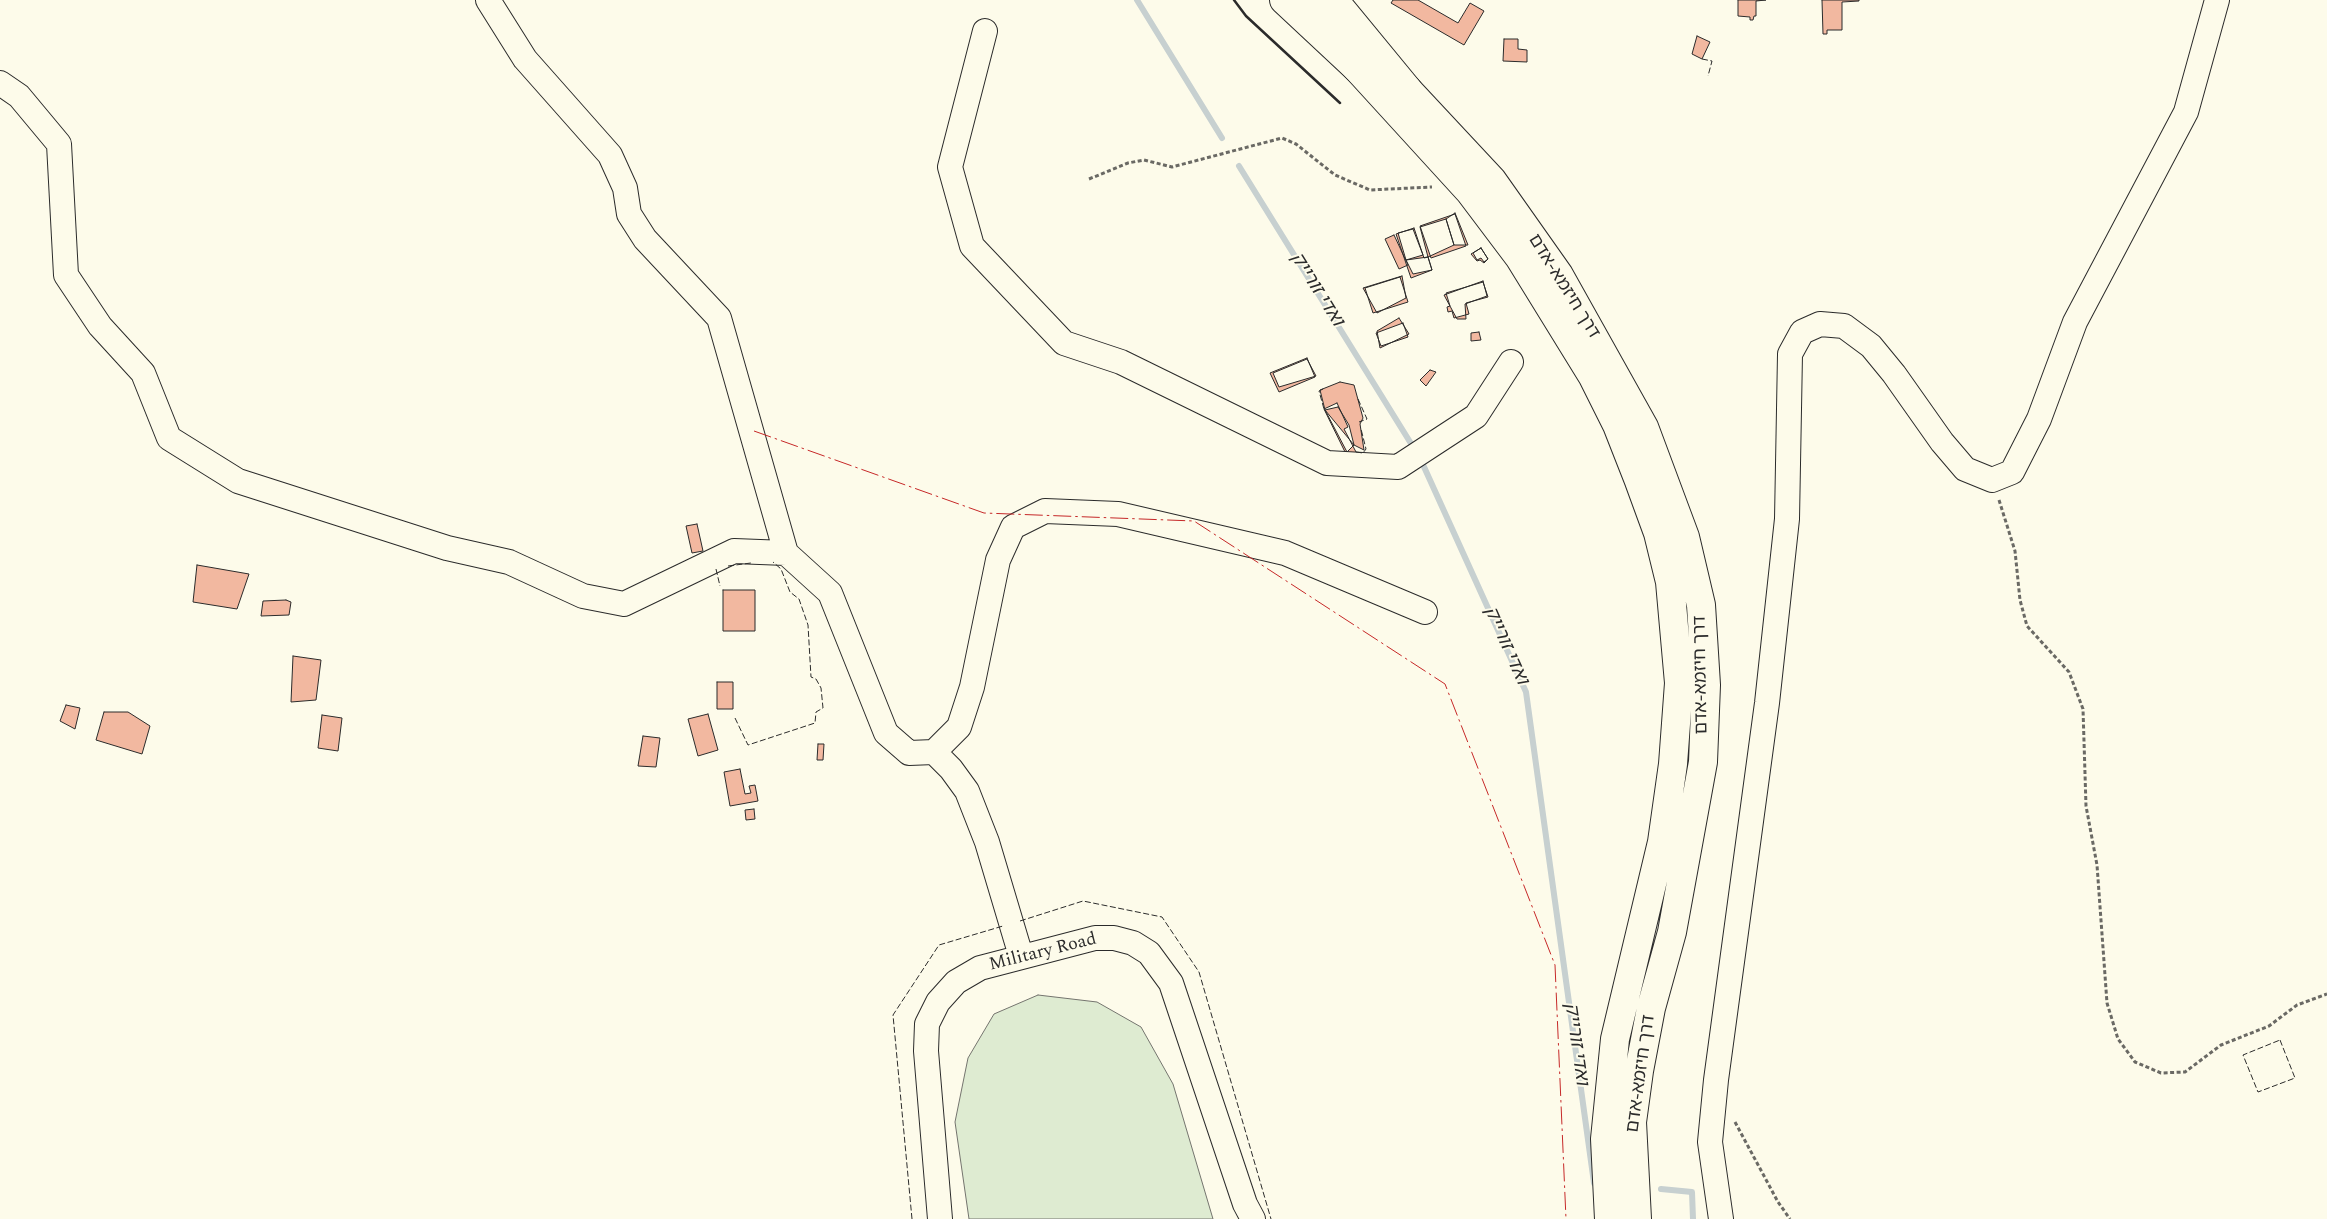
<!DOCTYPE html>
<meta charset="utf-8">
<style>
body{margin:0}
canvas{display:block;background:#fdfbea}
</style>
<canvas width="2327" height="1219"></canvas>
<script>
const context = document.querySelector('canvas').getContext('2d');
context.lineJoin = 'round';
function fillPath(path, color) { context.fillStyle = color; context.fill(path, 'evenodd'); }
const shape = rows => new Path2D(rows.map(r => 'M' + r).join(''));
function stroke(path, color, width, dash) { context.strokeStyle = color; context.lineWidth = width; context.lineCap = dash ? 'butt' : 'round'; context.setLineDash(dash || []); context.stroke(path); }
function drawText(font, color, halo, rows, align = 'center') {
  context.font = font + ' Spectral,"Noto Sans Hebrew",serif'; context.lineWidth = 4; context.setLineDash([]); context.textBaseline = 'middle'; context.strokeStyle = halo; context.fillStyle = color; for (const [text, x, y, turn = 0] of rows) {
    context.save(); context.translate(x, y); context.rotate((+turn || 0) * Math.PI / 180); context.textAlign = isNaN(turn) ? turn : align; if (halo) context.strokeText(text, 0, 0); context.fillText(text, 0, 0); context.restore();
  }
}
const green = shape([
 [1038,995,1097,1002,1141,1027,1173,1084,1213,1219,969,1219,955,1122,968,1058,994,1014,1038,995]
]);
const stream = shape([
 [1137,0,1222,138],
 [1239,166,1415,450],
 [1420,458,1526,692,1594,1183],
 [1661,1189,1692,1192,1693,1219]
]);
const building = shape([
 [1393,0,1418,0,1458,23,1470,3,1484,11,1464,45,1391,3,1393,0],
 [1738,0,1766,0,1756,1,1756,16,1754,16,1753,20,1750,20,1750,17,1738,16,1738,0],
 [1822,0,1859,0,1859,1,1842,2,1842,30,1827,30,1827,34,1823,34,1822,0],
 [1697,36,1710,42,1702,59,1692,54,1697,36],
 [1504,39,1518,39,1518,49,1527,50,1527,62,1503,61,1504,39],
 [1455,213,1468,245,1454,245,1446,219,1455,213],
 [1455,214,1466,246,1431,258,1420,226,1455,214],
 [1446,219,1454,245,1428,257,1420,227,1446,219],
 [1414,228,1424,258,1428,257,1432,270,1411,278,1396,234,1414,228],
 [1413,229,1423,255,1406,260,1398,233,1413,229],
 [1394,235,1408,265,1399,269,1385,239,1394,235],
 [1481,248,1488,259,1484,262,1481,258,1477,260,1473,253,1481,248],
 [1481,248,1488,259,1484,263,1480,260,1477,261,1471,254,1481,248],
 [1428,257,1432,270,1413,274,1406,260,1428,257],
 [1402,276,1406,298,1377,313,1363,288,1402,276],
 [1400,277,1408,302,1373,313,1365,288,1400,277],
 [1483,281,1487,296,1465,304,1466,319,1457,319,1444,295,1483,281],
 [1483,282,1488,297,1466,303,1469,314,1454,318,1452,311,1448,312,1447,307,1450,306,1446,293,1483,282],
 [1399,318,1409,334,1380,348,1377,331,1399,318],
 [1403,323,1408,337,1381,346,1376,333,1403,323],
 [1479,332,1481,340,1471,341,1471,333,1479,332],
 [1307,358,1315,377,1279,392,1270,373,1307,358],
 [1307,359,1316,376,1279,387,1273,373,1307,359],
 [1430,370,1436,372,1426,386,1420,380,1430,370],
 [1340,382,1354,385,1363,418,1360,424,1364,450,1354,445,1325,410,1320,390,1340,382],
 [1337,403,1348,427,1344,429,1356,452,1347,456,1324,409,1337,403],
 [1338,407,1349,425,1354,445,1347,452,1325,410,1338,407],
 [697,524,703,551,692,553,686,526,697,524],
 [197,565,249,574,237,609,193,602,197,565],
 [723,590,755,590,755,631,723,631,723,590],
 [286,600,291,602,289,615,261,616,263,601,286,600],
 [293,656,321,660,316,700,291,702,293,656],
 [717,682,733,682,733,709,717,709,717,682],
 [66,705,80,708,75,729,60,721,66,705],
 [104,712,128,712,150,726,142,754,96,740,104,712],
 [708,714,718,750,698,756,688,719,708,714],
 [322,715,342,718,338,751,318,748,322,715],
 [643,736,660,738,656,767,638,766,643,736],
 [818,744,824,744,823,760,817,760,818,744],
 [740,769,745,794,751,793,749,786,755,785,758,801,730,806,724,772,740,769],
 [754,809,755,819,746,820,745,810,754,809]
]);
const path = shape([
 [1089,179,1128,163,1144,160,1172,167,1282,138,1296,144,1335,175,1370,190,1432,187],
 [1999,500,2015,551,2020,600,2027,626,2069,672,2083,709,2086,806,2097,865,2107,1003,2118,1039,2135,1062,2161,1073,2185,1072,2221,1045,2269,1026,2297,1005,2327,994],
 [1735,1122,1778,1202,1790,1219]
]);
const minor = shape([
 [488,0,525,59,610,155,625,188,629,214,645,239,719,318,786,553],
 [985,31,950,167,972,246,1064,343,1121,362,1327,463,1398,467,1476,416,1511,362],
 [0,83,19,96,59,144,66,275,100,326,143,373,169,438,238,481,447,548,509,562,583,596,624,604,734,551,786,553,830,593,886,733,909,753,934,752,959,727,972,687,998,560,1013,527,1045,511,1118,514,1285,553,1425,612],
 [934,752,951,769,967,791,987,842,1021,956],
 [940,1219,926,1051,927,1024,938,1002,956,982,980,968,1095,938,1114,938,1133,943,1149,953,1171,983,1245,1204,1253,1219],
 [1721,1219,1710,1142,1716,1080,1767,703,1787,519,1790,354,1802,332,1820,324,1844,326,1871,346,1894,374,1942,442,1965,469,1992,480,2012,472,2039,419,2075,322,2186,112,2217,0]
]);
const major = shape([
 [1314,0,1353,40],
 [1344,54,1470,192,1519,257,1593,377,1617,425,1639,481,1658,533,1670,582,1679,683,1673,764,1662,842,1615,1039,1605,1139,1609,1219],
 [1391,74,1408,90,1492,180,1559,275,1644,427,1685,537,1701,605,1706,685,1703,762,1672,932,1651,1008,1639,1071,1632,1122,1637,1219]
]);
const highway = shape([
 [1284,0,1360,71],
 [1334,0,1408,90]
]);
const fence = shape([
 [1702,59,1712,61,1708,76],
 [1323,389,1319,391,1324,409],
 [1358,399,1367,419,1359,422],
 [1356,452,1363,453,1366,449,1361,429],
 [728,566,751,563],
 [716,569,720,586],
 [735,718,748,745,815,723,816,712,823,708,821,688,816,679,811,677,808,625,799,599,790,592,781,569,773,562],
 [1020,921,1083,901,1162,917,1199,972,1271,1219],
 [2280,1040,2295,1078,2258,1092,2243,1055,2280,1040],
 [912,1219,893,1015,939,945,1003,926]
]);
const wall = shape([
 [1234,0,1246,16,1340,103]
]);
const power = shape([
 [754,431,984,513,1194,521,1445,684,1555,965,1566,1219]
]);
const streetNames = [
 ["דרך חיזמא-אדם",1563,287,58],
 ["דרך חיזמא-אדם",1702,675,-91],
 ["Military Road",1043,953,-14],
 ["דרך חיזמא-אדם",1642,1074,-82]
];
const waterNames = [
 ["ואדי זורייק",1316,290,58],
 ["ואדי זורייק",1505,646,66],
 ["ואדי זורייק",1575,1044,82]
];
fillPath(green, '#deebd1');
stroke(green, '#74746e', 1);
stroke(stream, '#c7d0d0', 6);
fillPath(building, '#f2b8a0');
stroke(building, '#2b2b2b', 1);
stroke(minor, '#2b2b2b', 26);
stroke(major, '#2b2b2b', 30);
stroke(highway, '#2b2b2b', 30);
stroke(path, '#6a6964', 3, [4, 2.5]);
stroke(minor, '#fdfbea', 24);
stroke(major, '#fdfbea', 28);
stroke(highway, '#fdfbea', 28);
stroke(fence, '#2b2b2b', 1, [6, 2.5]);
stroke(wall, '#2b2b2b', 2.5);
stroke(power, '#c62828', 1, [18, 4, 2.5, 4]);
drawText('18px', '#2b2b2b', '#fdfbea', streetNames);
drawText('italic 19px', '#2b2b2b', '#fdfbea', waterNames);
</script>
